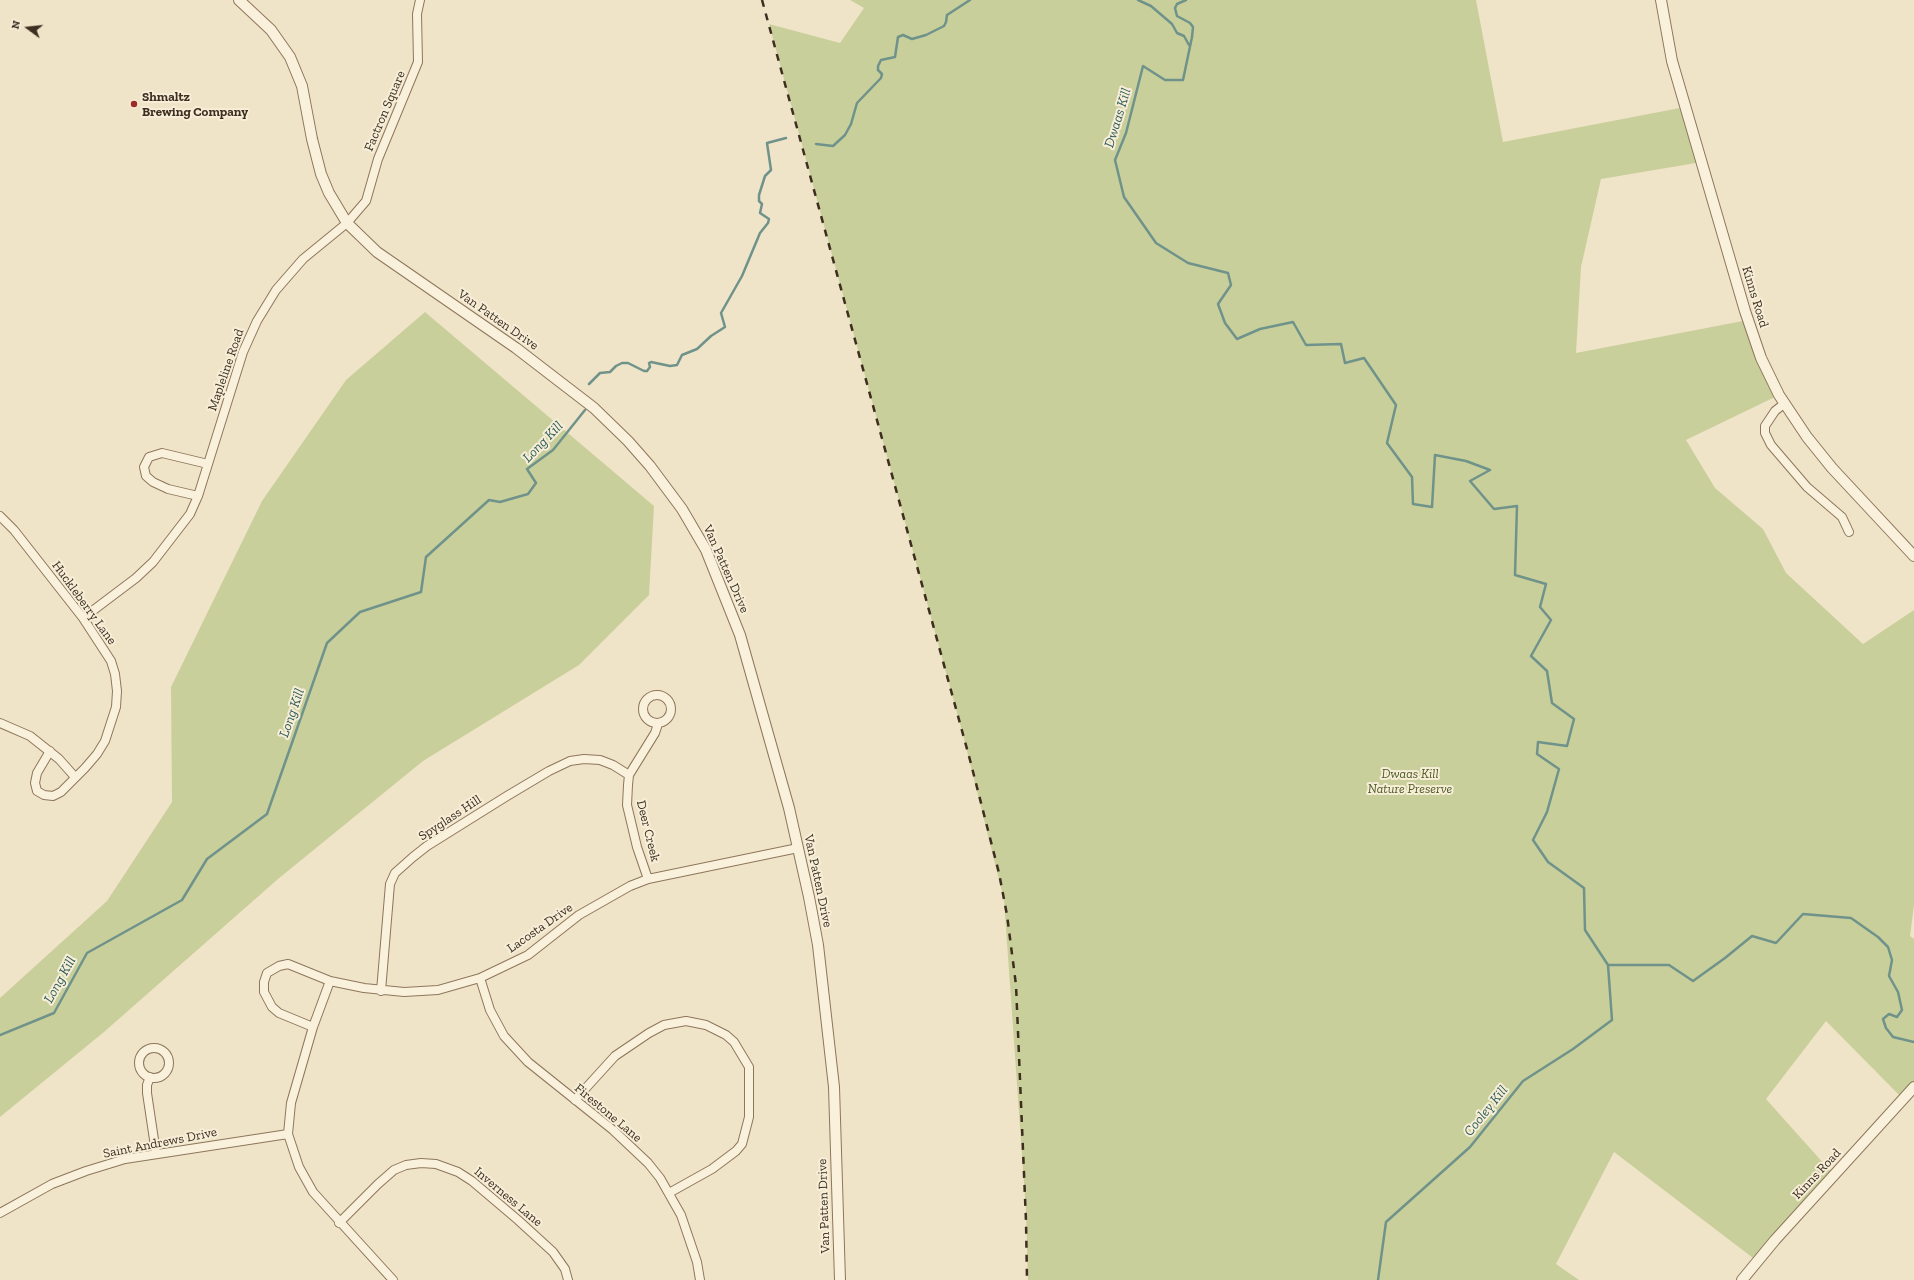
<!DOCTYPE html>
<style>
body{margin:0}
#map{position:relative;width:1914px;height:1280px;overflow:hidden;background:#f0e4c8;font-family:"Zilla Slab",serif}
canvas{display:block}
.north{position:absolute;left:8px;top:8px;width:40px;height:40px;-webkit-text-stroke:3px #f7eed8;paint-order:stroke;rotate:285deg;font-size:11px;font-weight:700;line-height:16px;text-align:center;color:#3d2e20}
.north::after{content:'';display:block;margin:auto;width:14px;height:18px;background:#3d2e20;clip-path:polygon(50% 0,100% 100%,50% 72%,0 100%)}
</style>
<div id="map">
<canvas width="1914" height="1280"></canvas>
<div class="north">N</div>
</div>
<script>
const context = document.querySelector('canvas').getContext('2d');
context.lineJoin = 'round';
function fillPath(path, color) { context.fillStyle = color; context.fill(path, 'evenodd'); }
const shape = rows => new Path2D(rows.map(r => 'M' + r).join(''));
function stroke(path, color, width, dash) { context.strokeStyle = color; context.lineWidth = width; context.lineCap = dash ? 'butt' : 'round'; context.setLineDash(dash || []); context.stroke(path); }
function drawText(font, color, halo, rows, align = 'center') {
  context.font = font + ' "Zilla Slab",serif'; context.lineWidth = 4; context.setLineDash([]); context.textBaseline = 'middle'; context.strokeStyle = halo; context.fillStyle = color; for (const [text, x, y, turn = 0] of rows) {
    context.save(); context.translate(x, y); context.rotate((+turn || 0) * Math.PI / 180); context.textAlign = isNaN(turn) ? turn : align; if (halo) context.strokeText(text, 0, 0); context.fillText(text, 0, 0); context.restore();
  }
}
const green = shape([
 [850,0,1476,0,1503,142,1685,107,1702,162,1601,179,1581,267,1576,353,1748,320,1779,395,1686,440,1715,488,1763,529,1786,573,1863,644,1914,610,1914,905,1910,936,1914,939,1914,1086,1903,1099,1826,1021,1766,1099,1834,1175,1757,1261,1614,1152,1556,1264,1579,1280,1028,1280,1026,1212,1004,900,962,731,769,24,840,43,864,8],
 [425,312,654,506,649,595,579,665,423,761,278,879,104,1032,0,1117,0,998,107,901,172,802,171,687,262,501,346,380]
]);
const stream = shape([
 [1138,0,1151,6,1172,24,1177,33,1184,36,1189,45],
 [1186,0,1177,4,1175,8,1177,16,1190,23,1193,27,1192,37,1183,80,1165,80,1143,66,1126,133,1115,160,1124,197,1156,243,1188,263,1228,273,1231,285,1218,304,1225,323,1237,339,1260,329,1293,322,1306,345,1341,344,1345,363,1364,358,1396,405,1387,443,1412,477,1413,504,1432,507,1435,455,1466,461,1490,470,1470,481,1494,509,1517,506,1515,575,1546,584,1540,607,1551,620,1531,656,1547,671,1552,703,1574,719,1567,746,1538,742,1537,754,1559,769,1547,812,1533,840,1548,862,1584,888,1585,930,1608,965,1612,1020,1573,1049,1523,1081,1470,1147,1386,1222,1378,1280],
 [816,144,833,146,845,135,851,124,857,103,881,78,882,74,878,70,878,66,881,60,895,57,898,37,903,35,912,39,926,35,944,26,946,22,947,15,970,0],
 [589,384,600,373,610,372,616,366,622,363,628,363,644,371,647,371,650,367,649,363,651,362,670,366,677,365,682,355,697,349,711,336,725,327,721,313,742,276,760,233,768,223,769,219,760,213,762,204,759,201,759,195,765,176,771,170,767,143,786,138],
 [1608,965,1669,965,1693,981,1725,958,1752,936,1776,943,1803,914,1851,918,1878,937,1888,947,1892,960,1889,976,1898,992,1902,1010,1897,1017,1889,1014,1883,1019,1886,1028,1893,1037,1914,1042],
 [0,1035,54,1013,87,953,182,900,207,859,267,814,327,643,360,612,421,592,426,557,489,500,500,502,528,494,536,483,527,469,553,450,585,410]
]);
const minor = shape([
 [1785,403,1775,411,1765,426,1765,433,1771,445,1807,487,1842,517,1849,532],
 [198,496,168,489,153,482,146,476,144,467,149,457,162,453,208,464],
 [0,516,14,530,83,618,111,661,115,674,117,691,116,707,105,741,97,754,85,768,61,792,53,796,44,795,37,791,35,783,37,773,50,751],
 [83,618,136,578,153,562,190,514,198,496,243,352,257,321,276,290,303,259,347,223,366,201,378,159,418,62,417,14,420,0],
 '643 709a14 14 0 1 1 28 0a14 14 0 1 1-28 0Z',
 [0,723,30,736,59,759,75,777],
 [648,879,637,847,627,805,628,785,629,775,655,733,658,724],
 [480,978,490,1010,504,1036,528,1062,613,1130,648,1163,660,1178,681,1215,697,1262,700,1280],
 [330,981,313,1027,291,1103,288,1134,299,1167,313,1192,393,1280],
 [381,991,390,884,395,873,413,857,427,846,507,796,549,771,570,761,584,759,600,760,613,765,629,775],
 [313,1027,279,1013,272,1007,264,992,264,982,267,973,279,966,288,964,330,981,364,988,404,992,438,990,480,978,528,955,579,915,630,886,648,879,798,848],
 '139 1063a15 15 0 1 1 30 0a15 15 0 1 1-30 0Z',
 [150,1077,147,1085,147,1093,156,1153],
 [575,1100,615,1056,649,1033,664,1025,686,1021,706,1025,726,1035,734,1042,749,1067,749,1117,742,1144,736,1151,712,1169,669,1193],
 [0,1213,52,1184,86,1171,125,1159,288,1134],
 [339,1223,378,1184,394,1170,406,1165,421,1163,436,1164,458,1172,472,1181,518,1220,553,1252,565,1269,568,1280]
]);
const tertiary = shape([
 [239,0,271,30,290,57,302,86,312,139,321,174,329,193,347,223,377,252,516,348,594,408,628,441,650,466,682,509,706,550,740,635,789,808,809,897,818,945,834,1087,840,1280],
 [1661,0,1672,61,1745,311,1761,358,1779,395,1807,437,1832,468,1914,556],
 [1742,1280,1775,1240,1914,1087]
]);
const rail = shape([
 [762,0,970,760,999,873,1007,915,1016,985,1026,1221,1027,1280]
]);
const markers = [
 [134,104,4,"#9e2a2b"]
];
const poiNames = [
 ["Shmaltz",142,97],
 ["Brewing Company",142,112]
];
const streetNames = [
 ["Factron Square",385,111,-67],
 ["Kinns Road",1755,297,73],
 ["Van Patten Drive",498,320,35],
 ["Mapleline Road",226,370,-71],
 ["Van Patten Drive",726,569,66],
 ["Huckleberry Lane",84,603,54],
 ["Spyglass Hill",450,818,-33],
 ["Deer Creek",648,831,76],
 ["Van Patten Drive",818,881,78],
 ["Lacosta Drive",540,928,-35],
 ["Firestone Lane",608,1113,40],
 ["Saint Andrews Drive",160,1143,-11],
 ["Kinns Road",1817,1174,-47],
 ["Inverness Lane",508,1197,40],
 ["Van Patten Drive",824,1206,-92]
];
const parkNames = [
 ["Dwaas Kill",1410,774],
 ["Nature Preserve",1410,789]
];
const waterNames = [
 ["Dwaas Kill",1118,118,-73],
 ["Long Kill",543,442,-46],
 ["Long Kill",292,713,-71],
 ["Long Kill",60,980,-61],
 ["Cooley Kill",1486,1111,-51]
];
fillPath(green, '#c9cf9b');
stroke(stream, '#6f938a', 2.5);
stroke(minor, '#8d765c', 10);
stroke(tertiary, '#8d765c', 12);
stroke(minor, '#faf1dc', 8);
stroke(tertiary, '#faf1dc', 10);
stroke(rail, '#3d2e20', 2.5, [7, 7]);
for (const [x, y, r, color] of markers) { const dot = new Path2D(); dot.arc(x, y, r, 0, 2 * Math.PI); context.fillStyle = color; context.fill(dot); stroke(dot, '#f7eed8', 1.5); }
drawText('bold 13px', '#3d2e20', '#f7eed8', poiNames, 'left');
drawText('13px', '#3d2e20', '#f7eed8', streetNames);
drawText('italic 13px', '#4d5a26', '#f7eed8', parkNames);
drawText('italic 14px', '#2f5d5a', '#f7eed8', waterNames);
</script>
